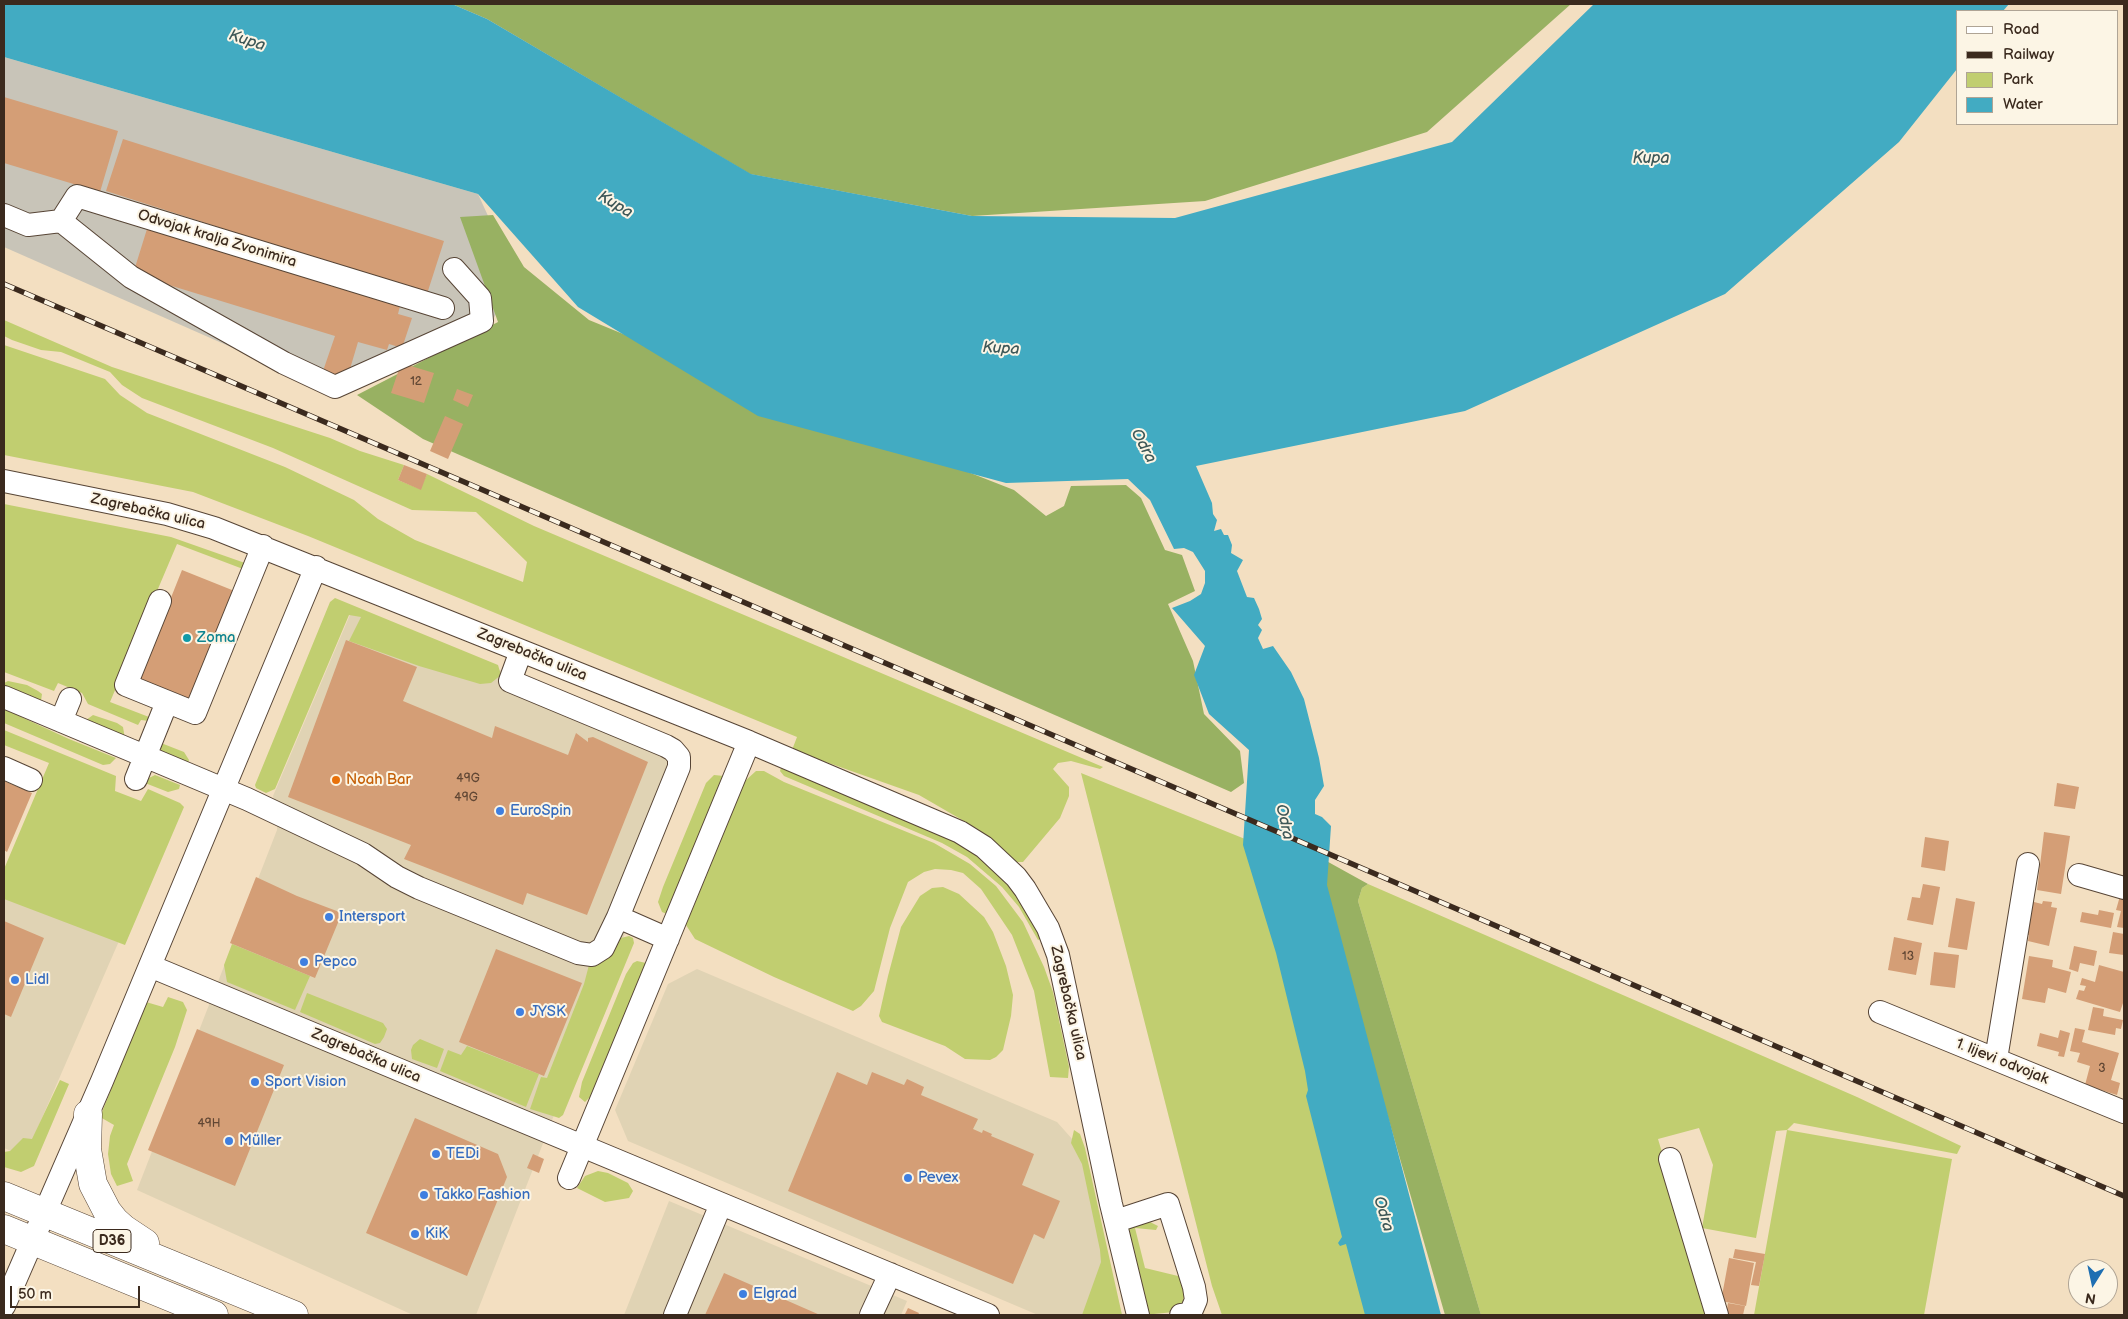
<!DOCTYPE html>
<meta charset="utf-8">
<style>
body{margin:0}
#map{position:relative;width:2128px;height:1319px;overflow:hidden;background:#f3dfc1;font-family:"Balsamiq Sans",sans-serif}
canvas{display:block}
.frame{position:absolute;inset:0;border:5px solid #3b2a1e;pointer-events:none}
.legend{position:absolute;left:1956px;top:10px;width:162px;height:115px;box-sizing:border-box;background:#fcf5e5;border:1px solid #afa495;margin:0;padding:6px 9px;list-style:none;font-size:15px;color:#3b2a1e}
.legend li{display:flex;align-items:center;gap:10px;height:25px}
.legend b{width:25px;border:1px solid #afa495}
.north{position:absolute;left:2068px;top:1259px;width:50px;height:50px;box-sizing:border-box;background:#fcf5e5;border:1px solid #afa495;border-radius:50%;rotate:190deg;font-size:14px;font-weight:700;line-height:20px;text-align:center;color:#3b2a1e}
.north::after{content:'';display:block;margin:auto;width:18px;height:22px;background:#1f6fb2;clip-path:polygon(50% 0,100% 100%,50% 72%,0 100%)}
.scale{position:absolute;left:10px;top:1286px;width:130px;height:22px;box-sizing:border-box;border:2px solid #3b2a1e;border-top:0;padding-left:6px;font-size:15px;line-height:18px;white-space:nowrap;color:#3b2a1e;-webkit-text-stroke:4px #fcf5e5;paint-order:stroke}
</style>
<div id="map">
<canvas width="2128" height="1319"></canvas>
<div class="frame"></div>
<ul class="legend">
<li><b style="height:6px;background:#fff"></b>Road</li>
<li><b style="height:6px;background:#3b2a1e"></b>Railway</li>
<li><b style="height:14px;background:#c1ce70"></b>Park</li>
<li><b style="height:14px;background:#42abc2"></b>Water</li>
</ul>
<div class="north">N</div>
<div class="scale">50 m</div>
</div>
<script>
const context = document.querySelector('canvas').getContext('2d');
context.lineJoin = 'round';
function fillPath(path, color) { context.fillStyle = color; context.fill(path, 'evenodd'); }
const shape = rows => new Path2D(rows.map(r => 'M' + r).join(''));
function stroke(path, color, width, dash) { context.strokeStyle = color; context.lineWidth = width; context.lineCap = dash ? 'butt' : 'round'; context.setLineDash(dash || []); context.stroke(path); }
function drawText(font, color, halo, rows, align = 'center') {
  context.font = font + ' "Balsamiq Sans",sans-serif'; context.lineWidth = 4; context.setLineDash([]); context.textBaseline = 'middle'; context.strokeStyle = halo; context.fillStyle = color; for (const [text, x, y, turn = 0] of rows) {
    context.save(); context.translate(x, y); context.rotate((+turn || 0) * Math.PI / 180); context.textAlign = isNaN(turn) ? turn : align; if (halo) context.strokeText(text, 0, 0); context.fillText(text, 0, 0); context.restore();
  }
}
const built = shape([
 [352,610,682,744,690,755,686,777,476,1315,413,1315,137,1190,277,830,278,814,273,796],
 [4,894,119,941,25,1157,4,1148],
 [697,969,1057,1122,1081,1149,1122,1315,1038,1315,628,1141,615,1110,668,984],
 [669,1201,907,1301,901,1315,624,1315]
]);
const industrial = shape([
 [4,57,478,194,494,229,502,303,492,321,342,396,4,247]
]);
const green = shape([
 [4,320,112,367,330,438,360,451,404,465,398,480,420,489,427,474,534,526,1103,767,1100,769,1071,761,1058,763,1053,769,1069,787,1069,796,1060,818,1023,862,1016,862,1001,847,976,828,919,795,792,750,797,737,308,536,193,492,4,455,4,345,105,379,120,395,147,413,285,467,354,500,378,519,415,540,523,582,527,562,476,512,412,510,273,448,142,398,122,385,110,372,61,352,41,350,12,340,4,336],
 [4,504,171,537,245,563,243,569,177,544,110,702,149,717,149,721,141,720,138,725,88,704,82,693,58,683,54,691,4,672],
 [335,598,498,665,501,675,491,683,480,684,419,666,349,641,361,617,349,615,275,789,266,793,256,788,255,785,330,602],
 [8,681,27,685,38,691,42,694,41,701,4,690,4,683],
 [4,709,69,739,116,758,110,764,103,765,4,723],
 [93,715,117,723,123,727,125,739,82,723],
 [4,730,116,776,115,791,141,801,148,789,180,803,184,807,125,945,4,899,4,869,49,763,4,745],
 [161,743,184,752,189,760,187,766,161,751,160,746],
 [781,768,936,831,972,851,1014,889,1042,938,1038,940,1019,907,1002,887,967,857,942,843,784,776,780,771],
 [756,771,764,771,784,782,934,843,970,864,996,886,1023,922,1044,967,1053,992,1069,1067,1068,1078,1050,1077,1034,991,1012,935,981,889,963,873,951,870,935,869,924,872,908,882,890,928,874,991,861,1006,853,1011,774,977,695,939,686,925,745,781],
 [1081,773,1255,843,1375,1315,1222,1315,1212,1286],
 [155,775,180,785,179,789,168,792,145,783,145,780],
 [714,775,724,776,667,914,662,912,658,902,663,887,706,783],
 [1368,884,1857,1097,1961,1146,1957,1154,1794,1123,1787,1130,1952,1159,1924,1315,1754,1315,1787,1130,1776,1131,1756,1238,1702,1228,1713,1165,1699,1128,1658,1139,1711,1315,1481,1315,1358,901,1362,888],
 [943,887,959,894,984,917,993,932,1006,966,1013,995,1011,1016,1003,1050,996,1057,990,1060,965,1059,945,1046,882,1022,879,1016,888,976,901,927,920,896,932,888],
 [629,936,633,938,634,943,563,1115,559,1118,556,1117,530,1109,541,1077,547,1078,584,984,589,965,621,938],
 [232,944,310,976,295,1010,227,982,224,965],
 [637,961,646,963,590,1097,585,1102,579,1097,582,1082,626,974,633,963],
 [307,993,383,1023,387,1029,384,1037,380,1043,375,1044,300,1012],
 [168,997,183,1002,187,1010,175,1047,127,1164,133,1181,117,1186,111,1174,108,1154,110,1136,114,1125,100,1117,146,1002,163,1007],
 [420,1039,444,1049,437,1068,412,1059,411,1050,413,1045],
 [467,1046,539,1074,526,1107,440,1071,448,1050,461,1055],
 [60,1080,69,1084,34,1166,21,1172,4,1167,4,1152,10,1151,23,1138,32,1139],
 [1074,1130,1080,1134,1085,1148,1122,1315,1082,1315,1101,1262,1100,1250,1082,1164,1071,1143],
 [598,1171,608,1173,628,1183,633,1191,629,1198,605,1202,577,1188,585,1176],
 [1150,1222,1158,1226,1156,1230,1135,1228,1145,1268,1178,1276,1186,1283,1185,1293,1182,1305,1174,1312,1144,1315,1128,1227]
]);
const forest = shape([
 [452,4,1571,4,1427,132,1205,201,972,216,750,174,487,19],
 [493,215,524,267,589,320,794,404,1014,490,1046,516,1064,506,1071,486,1126,485,1141,498,1165,550,1182,555,1195,591,1168,604,1193,661,1204,714,1240,751,1244,783,1231,792,423,439,357,395,498,322,460,217],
 [1321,858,1368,884,1362,888,1358,901,1481,1315,1445,1315,1324,895]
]);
const water = shape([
 [4,4,452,4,487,19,751,174,972,216,1175,218,1452,142,1594,4,2009,4,2003,11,1957,11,1957,69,1899,142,1725,294,1465,411,1196,466,1212,503,1213,514,1217,520,1214,531,1221,529,1224,535,1228,535,1232,545,1231,553,1243,560,1237,571,1247,597,1254,598,1259,609,1262,619,1258,625,1262,630,1258,638,1263,649,1273,646,1291,672,1304,699,1319,758,1324,786,1315,800,1315,814,1322,817,1331,826,1327,885,1441,1315,1365,1315,1346,1244,1340,1246,1338,1243,1342,1237,1306,1096,1308,1090,1305,1071,1276,953,1243,845,1249,750,1209,714,1194,675,1205,646,1172,608,1190,601,1201,594,1205,583,1205,571,1193,552,1184,548,1174,549,1150,500,1128,479,1006,483,758,416,578,307,478,194,4,57]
]);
const building = shape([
 [4,97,118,131,100,192,4,163],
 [123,139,444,241,427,294,106,191],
 [147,229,400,306,398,314,412,318,402,348,389,344,387,350,358,342,347,379,323,371,335,336,133,274],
 [401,363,434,373,424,403,391,393],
 [457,389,473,395,468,407,453,400],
 [445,416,463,424,448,459,430,451],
 [404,465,427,474,421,490,398,480],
 [182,570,237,592,193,705,137,683],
 [346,640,417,667,403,701,492,738,495,726,568,755,576,733,588,742,588,738,593,737,648,762,587,915,527,893,523,905,404,859,411,845,288,797],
 [4,781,32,793,7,852,4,850],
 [2057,783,2079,787,2075,809,2054,806],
 [2044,832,2070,836,2061,894,2037,890],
 [1925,837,1949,841,1945,871,1921,867],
 [256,877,297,896,342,913,315,978,230,943],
 [1923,884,1940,887,1933,925,1907,920,1912,897,1920,898],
 [2120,896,2124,897,2124,928,2117,927,2121,911,2116,910],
 [1956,898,1975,902,1967,950,1948,947],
 [2030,901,2042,904,2043,901,2052,902,2051,907,2057,908,2049,946,2028,941,2029,935,2023,934],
 [2099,910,2114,913,2111,928,2080,922,2082,912,2098,915],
 [4,921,44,938,11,1017,4,1014],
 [2113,932,2124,934,2124,955,2109,953],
 [1894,937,1922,943,1916,975,1888,970],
 [2074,946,2097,951,2094,966,2080,963,2078,972,2069,969],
 [496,949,582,983,544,1076,459,1042],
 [1934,952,1959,955,1955,988,1930,985],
 [2029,956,2053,960,2052,967,2071,972,2066,993,2048,988,2045,1003,2022,999],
 [2099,965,2124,972,2124,1000,2120,1012,2076,999,2079,990,2084,991,2086,986,2080,985,2082,978,2095,982],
 [2093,1007,2104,1009,2103,1016,2123,1020,2121,1029,2116,1028,2115,1035,2088,1030],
 [2075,1028,2085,1030,2082,1042,2119,1053,2111,1080,2120,1083,2117,1095,2085,1085,2090,1066,2077,1062,2080,1053,2070,1051],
 [197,1029,284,1065,235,1186,148,1150],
 [2060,1030,2070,1033,2064,1057,2058,1056,2059,1052,2037,1046,2040,1033,2058,1038],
 [837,1072,867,1085,872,1072,904,1085,907,1079,924,1087,921,1095,978,1119,973,1129,982,1133,983,1130,992,1134,991,1136,1034,1154,1022,1185,1060,1201,1044,1239,1034,1234,1013,1284,788,1191],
 [415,1118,498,1154,507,1177,467,1276,366,1233],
 [533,1154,544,1159,539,1173,527,1168],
 [1735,1249,1765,1254,1759,1286,1751,1285,1756,1262,1733,1258],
 [1729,1258,1754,1263,1746,1306,1721,1301],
 [724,1273,820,1315,705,1315],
 [1728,1303,1745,1306,1743,1315,1726,1315],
 [908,1308,919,1313,918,1315,905,1314]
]);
const minor = shape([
 [4,215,28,225,61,221,77,196,443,308],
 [61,221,131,277,284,363,335,387,482,321,480,298,454,269],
 [4,481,167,514,214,528,749,742,960,832,984,847,1016,877,1025,889,1048,928,1058,955,1111,1204,1138,1315],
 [160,601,126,685,195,713,263,546],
 [521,651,510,681,666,746,673,750,679,757,679,767,618,917],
 [4,697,247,799,363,854,397,877,419,888,578,953,592,955,603,948,618,917,668,939],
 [61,721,70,699],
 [4,768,31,780],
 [136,779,167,702],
 [2079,875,2124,888],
 [150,966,988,1315],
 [1880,1012,2124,1112],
 [1996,1059,2028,864],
 [1670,1159,1717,1315],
 [569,1178,749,742],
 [1116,1221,1168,1204,1194,1287,1196,1300,1190,1314,1181,1315],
 [4,1306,102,1081,316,567],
 [675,1315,721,1204],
 [871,1315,890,1274]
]);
const major = shape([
 [88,1114,87,1149,93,1184,107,1211,115,1221,124,1229,145,1243],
 [4,1196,294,1315],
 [4,1229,214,1315]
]);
const rail = shape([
 [4,284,2124,1196]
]);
const markers = [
 [187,638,5,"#0f9aa8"],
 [336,780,5,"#e8710a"],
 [500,811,5,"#3f7fe0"],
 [329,917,5,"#3f7fe0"],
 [304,962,5,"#3f7fe0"],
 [15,980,5,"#3f7fe0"],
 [520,1012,5,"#3f7fe0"],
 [255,1082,5,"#3f7fe0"],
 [229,1141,5,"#3f7fe0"],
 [436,1154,5,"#3f7fe0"],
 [908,1178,5,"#3f7fe0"],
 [424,1195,5,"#3f7fe0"],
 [415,1234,5,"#3f7fe0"],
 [743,1294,5,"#3f7fe0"]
];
const numberNames = [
 ["12",416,382],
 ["49G",468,779],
 ["49G",466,798],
 ["13",1908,957],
 ["3",2102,1069],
 ["49H",209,1124]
];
const shields = [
 [112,1241,38]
];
const shieldNames = [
 ["D36",112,1241]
];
const streetNames = [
 ["Odvojak kralja Zvonimira",217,239,17],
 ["Zagrebačka ulica",148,512,13],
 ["Zagrebačka ulica",532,655,22],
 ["Zagrebačka ulica",1068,1003,77],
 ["Zagrebačka ulica",366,1056,23],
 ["1. lijevi odvojak",2002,1062,22]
];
const cultureNames = [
 ["Zoma",197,638]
];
const foodNames = [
 ["Noah Bar",346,780]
];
const shopNames = [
 ["EuroSpin",510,811],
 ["Intersport",339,917],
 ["Pepco",314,962],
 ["Lidl",25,980],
 ["JYSK",530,1012],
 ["Sport Vision",265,1082],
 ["Müller",239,1141],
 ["TEDi",446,1154],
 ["Pevex",918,1178],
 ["Takko Fashion",434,1195],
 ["KiK",425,1234],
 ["Elgrad",753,1294]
];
const waterNames = [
 ["Kupa",247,41,18],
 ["Kupa",1651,159],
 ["Kupa",615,205,31],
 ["Kupa",1001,349,3],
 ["Odra",1143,446,62],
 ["Odra",1284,822,78],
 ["Odra",1383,1214,73]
];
fillPath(built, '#e0d3b4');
fillPath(industrial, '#c8c4b8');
fillPath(green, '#c1ce70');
fillPath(forest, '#98b162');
fillPath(water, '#42abc2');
fillPath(building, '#d49e76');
stroke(minor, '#574536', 24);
stroke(major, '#574536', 29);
stroke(minor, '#fff', 22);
stroke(major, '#fff', 28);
stroke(rail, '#3b2a1e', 5.5);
stroke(rail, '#fcf5e5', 4, [11]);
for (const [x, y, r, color] of markers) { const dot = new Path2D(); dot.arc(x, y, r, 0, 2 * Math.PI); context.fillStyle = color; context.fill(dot); stroke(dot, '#fcf5e5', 2); }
drawText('12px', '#614734', null, numberNames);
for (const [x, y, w] of shields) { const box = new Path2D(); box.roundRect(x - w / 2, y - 11.5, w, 23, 4); context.fillStyle = '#fcf5e5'; context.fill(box); stroke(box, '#3b2a1e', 1); }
drawText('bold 14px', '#3b2a1e', null, shieldNames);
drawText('15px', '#3b2a1e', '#fcf5e5', streetNames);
drawText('15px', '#0d838f', '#fcf5e5', cultureNames, 'left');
drawText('15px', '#c56008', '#fcf5e5', foodNames, 'left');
drawText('15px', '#366cbe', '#fcf5e5', shopNames, 'left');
drawText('italic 16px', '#3d5757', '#fcf5e5', waterNames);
</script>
